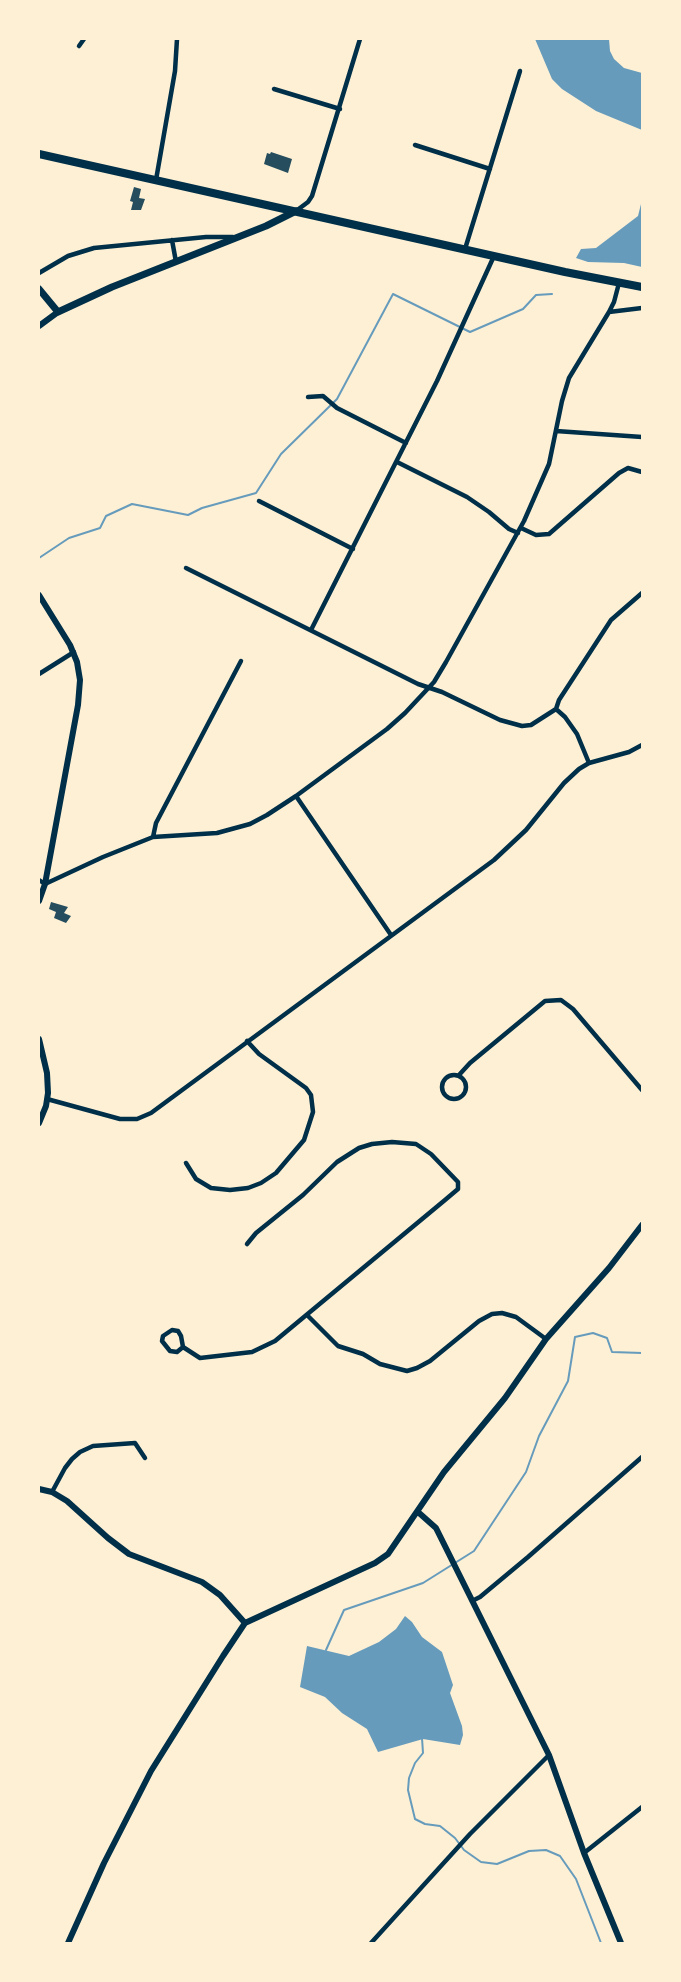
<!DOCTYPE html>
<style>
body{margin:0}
#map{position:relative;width:681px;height:1982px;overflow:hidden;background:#fdf0d5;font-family:"Archivo Narrow",sans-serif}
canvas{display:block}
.frame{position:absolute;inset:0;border:40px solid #fdf0d5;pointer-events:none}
</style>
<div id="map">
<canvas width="681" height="1982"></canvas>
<div class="frame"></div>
</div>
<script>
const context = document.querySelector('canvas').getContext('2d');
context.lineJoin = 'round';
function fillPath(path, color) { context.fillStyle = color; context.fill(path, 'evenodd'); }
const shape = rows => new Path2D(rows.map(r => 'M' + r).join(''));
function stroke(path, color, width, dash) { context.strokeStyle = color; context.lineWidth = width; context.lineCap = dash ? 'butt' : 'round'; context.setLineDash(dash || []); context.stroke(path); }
const water = shape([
 [535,39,609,39,610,51,614,59,624,68,642,73,642,130,596,111,562,89,552,79],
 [642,200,642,267,624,263,588,262,576,258,581,249,596,248,638,216],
 [405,1616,412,1622,422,1637,442,1652,453,1685,450,1693,462,1726,463,1735,460,1745,423,1739,378,1752,367,1729,342,1713,325,1697,300,1687,307,1646,349,1656,379,1642,396,1629]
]);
const stream = shape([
 [39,558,69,538,100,528,106,516,132,504,188,515,202,508,256,493,281,454,337,399,393,294,470,332,523,309,536,295,552,294],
 [326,1650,344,1610,423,1583,474,1551,526,1472,539,1436,568,1381,575,1337,593,1333,607,1338,612,1352,642,1353],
 [422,1738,423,1753,415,1763,409,1778,408,1790,415,1819,425,1824,440,1826,455,1838,464,1850,481,1862,497,1864,529,1851,546,1850,560,1856,576,1879,601,1943]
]);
const building = shape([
 [271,152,292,159,288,173,264,164,267,153,270,154],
 [134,187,141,189,139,198,145,199,141,210,131,210,133,202,130,201],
 [51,902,68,907,64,913,71,916,66,923,54,918,56,912,49,909]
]);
const minor = shape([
 [79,46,84,39],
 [274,89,340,109],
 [415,145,490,169],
 [156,180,175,71,177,39],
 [296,211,308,202,312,196,360,39],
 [172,240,176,262],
 [465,249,520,71],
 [39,273,68,256,94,248,206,237,233,237],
 [609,312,642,308],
 [308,397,323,396,337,408,406,443],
 [556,431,642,437],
 [397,462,467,497,489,512,509,529,518,533],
 [259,501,353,549],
 [521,528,536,535,549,534,619,473,628,468,642,472],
 [186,568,418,684,442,692,500,720,522,726,531,725,556,709,559,700,611,620,642,593],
 [311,630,437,381,494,256],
 [39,674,74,652],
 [556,709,565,717,577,734,589,763],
 [296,796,391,935],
 [153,837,156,823,241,661],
 [39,880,45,884,103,857,153,837,217,833,250,824,267,815,296,796,387,729,405,713,434,682,446,662,524,521,549,464,562,401,569,378,609,312,614,302,619,283],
 '442 1087a12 12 0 1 1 24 0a12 12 0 1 1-24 0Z',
 [459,1075,470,1063,545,1001,561,1000,573,1009,642,1090],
 [47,1099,120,1119,137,1119,151,1113,494,860,526,830,564,783,579,769,589,763,629,752,642,745],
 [186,1163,196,1179,211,1188,230,1190,248,1188,261,1183,276,1173,304,1140,313,1112,311,1095,306,1088,259,1054,247,1041],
 [307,1315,338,1346,363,1354,380,1364,407,1371,417,1368,430,1361,479,1321,492,1314,502,1313,516,1317,546,1339],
 [183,1347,181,1336,178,1331,172,1330,163,1336,162,1341,170,1351,177,1352,183,1347,200,1358,252,1352,275,1341,445,1200,458,1189,458,1182,431,1154,416,1144,392,1142,372,1144,359,1148,337,1162,303,1195,256,1233,247,1244],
 [52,1492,65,1468,72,1459,80,1452,93,1446,135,1443,145,1458],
 [472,1601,480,1597,528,1557,642,1457],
 [584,1853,642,1807],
 [371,1943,470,1834,549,1755]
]);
const tertiary = shape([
 [39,326,58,312],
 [39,595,70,645,77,662,80,680,78,705,45,884,39,901],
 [39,1039,47,1073,48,1093,46,1106,39,1123],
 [39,1489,52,1492,67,1501,108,1538,129,1554,202,1582,220,1595,245,1623],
 [418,1512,436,1528,549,1755,584,1853,621,1943],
 [68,1943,104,1863,151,1771,223,1656,245,1623,375,1563,388,1554,444,1472,505,1398,546,1339,609,1268,642,1225]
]);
const secondary = shape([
 [39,289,58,312,112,287,266,226,296,211]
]);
const primary = shape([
 [39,154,565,272,642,287]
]);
fillPath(water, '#669bbc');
stroke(stream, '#669bbc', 2);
fillPath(building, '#264d5e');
stroke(minor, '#003049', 4.5);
stroke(tertiary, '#003049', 6);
stroke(secondary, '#003049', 7);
stroke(primary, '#003049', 8);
</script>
